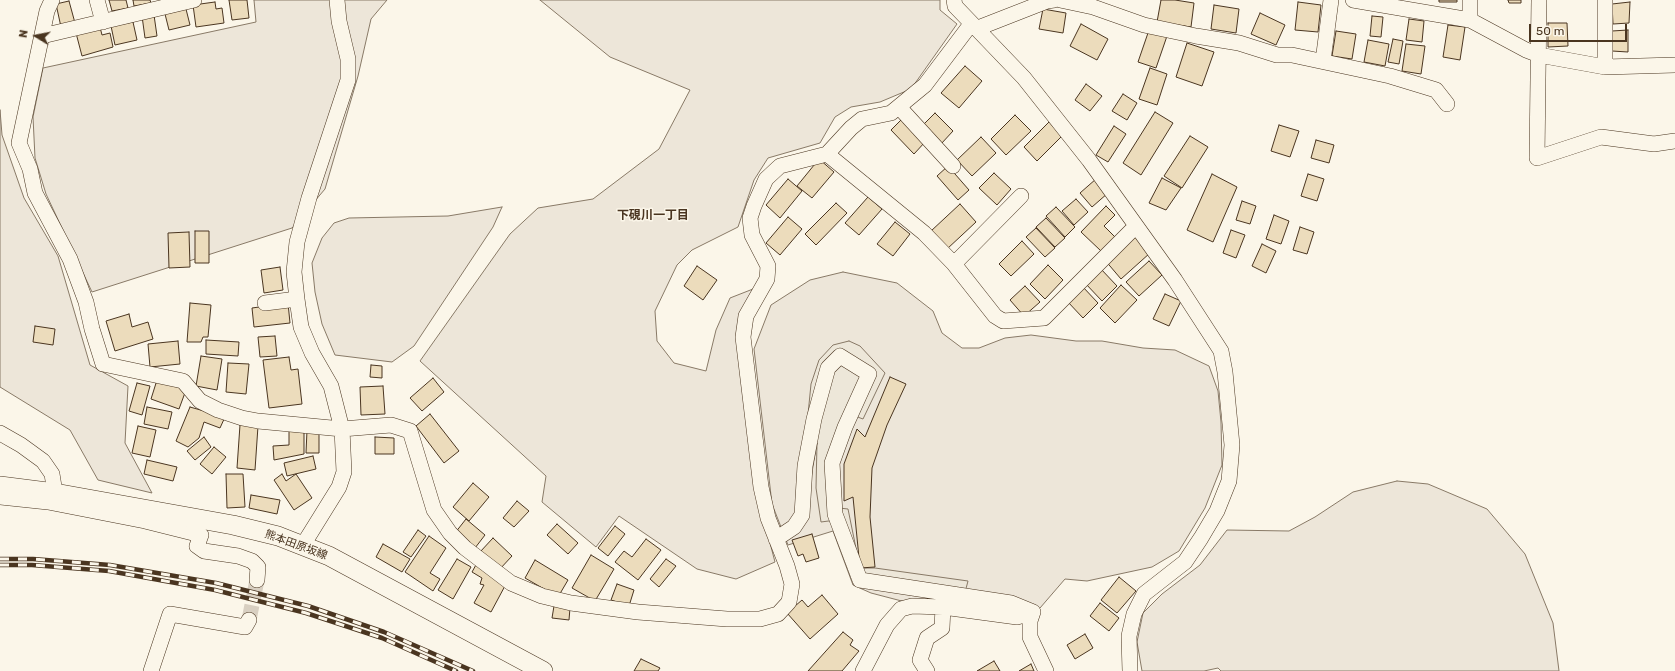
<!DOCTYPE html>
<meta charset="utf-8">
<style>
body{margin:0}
#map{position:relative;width:1675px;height:671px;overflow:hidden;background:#fbf6e9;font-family:Rubik,sans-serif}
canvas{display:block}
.north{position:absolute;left:16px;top:16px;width:40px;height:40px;-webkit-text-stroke:3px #fbf6e9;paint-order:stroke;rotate:280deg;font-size:11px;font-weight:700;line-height:16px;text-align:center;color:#4a3520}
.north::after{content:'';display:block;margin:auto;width:14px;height:18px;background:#4a3520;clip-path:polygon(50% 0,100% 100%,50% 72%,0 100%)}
.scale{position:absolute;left:1529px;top:24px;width:98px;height:18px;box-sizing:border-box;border:2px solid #4a3520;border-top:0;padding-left:5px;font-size:12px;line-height:14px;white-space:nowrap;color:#4a3520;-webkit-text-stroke:3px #fbf6e9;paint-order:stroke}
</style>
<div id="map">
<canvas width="1675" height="671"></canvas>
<div class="north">N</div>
<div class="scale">50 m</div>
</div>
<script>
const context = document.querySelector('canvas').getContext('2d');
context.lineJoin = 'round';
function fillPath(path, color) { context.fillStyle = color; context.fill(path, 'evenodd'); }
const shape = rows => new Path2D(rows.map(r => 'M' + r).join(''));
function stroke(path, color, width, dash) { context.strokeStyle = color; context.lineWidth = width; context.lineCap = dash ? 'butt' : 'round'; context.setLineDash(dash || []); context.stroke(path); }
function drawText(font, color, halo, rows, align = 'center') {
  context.font = font + ' Rubik,"Noto Sans JP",sans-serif'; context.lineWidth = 3; context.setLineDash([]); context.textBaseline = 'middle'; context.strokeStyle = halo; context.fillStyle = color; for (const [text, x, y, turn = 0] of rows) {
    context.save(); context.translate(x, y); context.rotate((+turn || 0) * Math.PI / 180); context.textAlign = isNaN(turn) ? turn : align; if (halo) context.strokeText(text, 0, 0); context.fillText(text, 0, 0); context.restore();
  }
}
const green = shape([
 [254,0,387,0,371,19,358,76,325,189,292,228,92,292,46,194,35,158,33,117,43,68,256,22,254,0],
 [540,0,940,0,940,10,957,24,911,89,880,102,851,107,835,117,820,143,768,158,754,180,738,227,692,250,677,265,655,311,657,341,674,363,706,371,716,330,730,298,753,289,744,310,756,490,775,562,736,579,697,569,619,516,596,547,542,502,546,476,420,361,510,234,538,208,593,199,659,149,690,90,610,57,540,0],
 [0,110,2,135,24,198,58,256,90,365,128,386,125,443,152,493,98,480,70,430,0,387,0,110],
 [502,207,493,227,414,346,392,362,335,355,322,324,315,292,312,263,322,238,334,223,349,218,448,216,502,207],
 [843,272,897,283,933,311,942,333,962,348,979,348,1005,338,1031,335,1076,341,1102,341,1143,348,1175,350,1209,366,1218,391,1221,422,1222,465,1205,508,1179,551,1152,567,1087,581,1065,579,1040,608,1016,622,917,605,871,593,853,585,833,531,788,545,772,504,754,349,771,305,810,280,843,272],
 [1397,481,1428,484,1487,509,1525,554,1553,623,1559,671,1221,671,1218,668,1204,671,1142,671,1137,642,1143,613,1162,594,1200,565,1227,530,1289,531,1315,517,1353,492,1397,481]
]);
const parking = shape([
 [849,341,860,346,885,373,863,419,855,416,835,464,839,508,848,509,860,568,875,568,968,581,963,600,864,586,836,520,821,522,816,488,817,443,804,519,799,506,811,384,819,360,833,345,849,341]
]);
const building = shape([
 [109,0,126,0,128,8,112,11,109,0],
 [133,0,150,0,151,3,134,6,133,0],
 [229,0,247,0,249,18,232,20,229,0],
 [1161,0,1175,0,1194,3,1191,27,1157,22,1161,0],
 [1439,0,1457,0,1457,2,1439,2,1439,0],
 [1508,0,1521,0,1521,3,1509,3,1508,0],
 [69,1,75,23,61,27,56,4,69,1],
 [215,2,216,9,222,8,224,23,196,27,193,5,215,2],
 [1298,2,1321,5,1318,32,1295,30,1298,2],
 [1630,2,1629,23,1613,24,1612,4,1630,2],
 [1214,5,1239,9,1236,33,1211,29,1214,5],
 [186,9,190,25,169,30,165,14,186,9],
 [1043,9,1066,13,1063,33,1039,29,1043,9],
 [1260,13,1285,25,1276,45,1251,34,1260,13],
 [154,15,157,36,145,38,142,16,154,15],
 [1372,16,1383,17,1381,37,1370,36,1372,16],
 [1409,19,1424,21,1422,42,1406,40,1409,19],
 [133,22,137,40,115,45,111,26,133,22],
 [1548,23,1567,23,1568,46,1548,47,1548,23],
 [1081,24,1108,39,1097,60,1070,46,1081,24],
 [1448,25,1465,27,1460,60,1443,57,1448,25],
 [100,27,102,35,110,33,113,47,82,56,76,33,100,27],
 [1149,30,1167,36,1156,68,1138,62,1149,30],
 [1628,30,1628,52,1612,51,1612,31,1628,30],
 [1336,31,1356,34,1352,59,1332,56,1336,31],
 [1393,39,1403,41,1399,64,1388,62,1393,39],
 [1368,40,1389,44,1385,66,1364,62,1368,40],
 [1187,43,1214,52,1202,86,1176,77,1187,43],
 [1406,44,1425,46,1421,74,1402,71,1406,44],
 [965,66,982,81,959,108,941,93,965,66],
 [1150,68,1167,74,1157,105,1139,99,1150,68],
 [1086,84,1102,96,1090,111,1075,100,1086,84],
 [1123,94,1137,103,1127,120,1112,111,1123,94],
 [1155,112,1173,123,1141,175,1123,163,1155,112],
 [935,113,953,131,941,144,922,126,935,113],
 [1015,115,1031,131,1006,155,991,139,1015,115],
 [902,119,925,142,914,154,891,130,902,119],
 [1049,122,1062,136,1037,161,1024,147,1049,122],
 [1279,125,1299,131,1290,157,1271,151,1279,125],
 [1114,126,1126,134,1108,162,1096,155,1114,126],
 [1190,136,1208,147,1182,188,1164,176,1190,136],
 [981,137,996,153,972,176,957,160,981,137],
 [1316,140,1334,145,1329,163,1311,158,1316,140],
 [819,159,834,172,812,198,797,186,819,159],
 [948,166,969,190,958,200,937,176,948,166],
 [994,173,1011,189,997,205,979,188,994,173],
 [1212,174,1237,187,1213,242,1187,230,1212,174],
 [1308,174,1324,179,1317,201,1301,196,1308,174],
 [1162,178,1181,188,1166,210,1149,203,1162,178],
 [788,179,802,191,780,218,766,205,788,179],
 [1096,179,1108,193,1092,207,1080,193,1096,179],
 [868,197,882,209,859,235,845,223,868,197],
 [1076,199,1088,212,1074,225,1062,211,1076,199],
 [1242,201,1256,206,1250,224,1236,220,1242,201],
 [836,203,847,213,816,245,805,234,836,203],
 [960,204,976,222,947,249,931,231,960,204],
 [1106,206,1115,215,1104,226,1115,237,1101,251,1081,232,1106,206],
 [1056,207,1075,227,1065,237,1046,216,1056,207],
 [1274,215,1289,221,1281,244,1266,239,1274,215],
 [788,217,802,229,780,255,766,243,788,217],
 [1046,218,1065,238,1055,247,1036,227,1046,218],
 [895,222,910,234,893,256,877,244,895,222],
 [1300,227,1314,232,1307,254,1293,250,1300,227],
 [1036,228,1055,248,1045,257,1026,237,1036,228],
 [1231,230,1245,235,1236,258,1223,253,1231,230],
 [195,231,209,231,209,263,195,263,195,231],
 [189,232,190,267,169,268,168,233,189,232],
 [1134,234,1150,253,1121,279,1104,259,1134,234],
 [1022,241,1034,254,1011,276,999,264,1022,241],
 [1262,244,1276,251,1266,273,1252,266,1262,244],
 [1149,261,1162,275,1139,296,1126,282,1149,261],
 [1048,265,1063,280,1045,299,1030,284,1048,265],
 [697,266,717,280,703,300,684,286,697,266],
 [280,267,283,290,264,293,261,270,280,267],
 [1100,268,1117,286,1102,301,1085,283,1100,268],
 [1121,285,1137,300,1115,323,1100,308,1121,285],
 [1025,286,1040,302,1024,316,1010,300,1025,286],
 [1082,286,1098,303,1083,318,1067,301,1082,286],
 [1165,294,1181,301,1169,326,1153,319,1165,294],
 [190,303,211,305,208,337,203,337,201,342,187,342,190,303],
 [288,303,290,323,254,327,252,308,288,303],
 [129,314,132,327,148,322,153,339,115,351,106,321,129,314],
 [35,326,55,329,53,345,33,342,35,326],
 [275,336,277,356,260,357,258,337,275,336],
 [206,340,239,342,238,356,206,354,206,340],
 [178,341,180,364,150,367,148,344,178,341],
 [201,356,222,359,217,390,196,386,201,356],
 [289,357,291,370,298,369,302,404,269,408,263,360,289,357],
 [228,363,249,364,246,394,226,392,228,363],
 [371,365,382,366,382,378,370,377,371,365],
 [890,377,906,384,887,425,872,468,870,517,875,567,860,568,853,497,844,501,844,464,857,429,865,437,890,377],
 [433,378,444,392,422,411,410,398,433,378],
 [157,380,186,390,179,409,151,399,157,380],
 [137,383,150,386,142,415,129,411,137,383],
 [383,386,385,414,361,415,360,387,383,386],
 [147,407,172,412,168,429,144,424,147,407],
 [190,407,225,417,220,428,204,422,199,438,188,447,176,441,190,407],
 [430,414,459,451,444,463,416,426,430,414],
 [240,425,258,426,255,470,237,468,240,425],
 [138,426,156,430,150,457,132,453,138,426],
 [289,430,304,430,304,454,274,460,273,446,289,445,289,430],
 [307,430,319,430,319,453,306,453,307,430],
 [204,437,211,447,195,460,187,451,204,437],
 [375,437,394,438,394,454,375,454,375,437],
 [214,447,226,457,212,474,200,464,214,447],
 [313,456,316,469,287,476,284,463,313,456],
 [147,460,177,467,173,481,144,474,147,460],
 [226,474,243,474,245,507,227,508,226,474],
 [282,474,286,481,296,474,312,498,294,510,274,480,282,474],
 [473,483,489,497,469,521,453,507,473,483],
 [251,495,280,500,277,514,249,508,251,495],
 [517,501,529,511,514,527,503,518,517,501],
 [466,519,485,535,475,548,455,533,466,519],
 [557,524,578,543,568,554,547,535,557,524],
 [615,526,625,534,608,556,598,548,615,526],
 [418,530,426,536,411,557,403,552,418,530],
 [812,534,819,558,806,562,803,554,798,556,792,540,812,534],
 [429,536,446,548,430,573,440,579,433,591,405,572,429,536],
 [493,538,512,556,499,570,480,552,493,538],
 [646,539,661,550,638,580,615,562,624,551,632,557,646,539],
 [383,544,410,559,402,572,376,557,383,544],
 [591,555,614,569,595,601,572,588,591,555],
 [457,559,471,567,453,599,438,590,457,559],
 [666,559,676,566,659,587,650,579,666,559],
 [535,560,568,580,558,597,525,578,535,560],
 [477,563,506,584,491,612,474,603,484,585,480,584,482,578,472,572,477,563],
 [1119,577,1136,591,1117,613,1101,600,1119,577],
 [617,584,634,590,629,606,611,600,617,584],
 [822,595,838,614,810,639,787,613,802,600,808,607,822,595],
 [1100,603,1119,618,1109,631,1090,616,1100,603],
 [554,606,570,608,569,620,552,618,554,606],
 [843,632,853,640,850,645,859,651,842,671,808,671,843,632],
 [1085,634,1093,648,1075,659,1067,645,1085,634],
 [641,659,660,668,658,671,634,671,641,659],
 [994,661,1000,671,977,671,994,661],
 [1031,664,1034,671,1019,671,1031,664]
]);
const minorTunnel = shape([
 [249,620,257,580]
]);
const minor = shape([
 [52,0,47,11,19,143,30,169,35,193,70,259,86,302,92,329,103,364,183,381,200,401,218,410,242,418,258,421,342,429,391,425,410,431,434,510,450,533,465,548,511,583,542,596,571,603,638,612,727,619,760,619,778,614,789,602,792,584,787,566,768,518,761,487,743,337,746,316,767,279,768,266,752,235,750,218,754,206,766,179,780,166,827,154,851,128,862,119,891,113,925,85,971,24],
 [97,0,103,22],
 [954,0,955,6,1024,78,1089,160,1175,280,1221,351,1225,372,1232,445,1229,481,1217,511,1201,538,1185,562,1144,594,1134,614,1129,636,1130,671],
 [1060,0,1093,7,1144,25,1196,36,1239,43,1277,55,1292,55,1390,76,1436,90,1447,104],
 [1353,0,1470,20,1470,0],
 [1539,0,1537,158,1601,137,1654,144,1675,141],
 [1605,0,1605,67],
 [1470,20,1526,50,1539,55,1605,67,1675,65],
 [978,28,1047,1,1054,0],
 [42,36,194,0],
 [1323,61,1331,0],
 [899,107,953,166],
 [827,154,924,233,954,264,1021,196],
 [954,264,995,316,1003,321,1044,318,1136,226],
 [297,299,294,272,297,242,309,198,348,80,348,59,339,21,337,0],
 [265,303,297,299,301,327,312,353,331,386,342,429,344,472,339,487,303,545],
 [0,433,21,445,43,461,52,474,55,493],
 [0,497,48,502,145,521],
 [141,509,145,521,201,535,197,546,204,551,238,556,252,561,258,567,257,580],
 [776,539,794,527,802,515,805,466,814,419,828,368,840,356,869,374,845,427,832,463,835,514,860,580,1011,603,1033,612],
 [151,671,170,614,245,627,249,620],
 [863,671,887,625,901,609,912,606,943,607,1017,617,1033,612,1030,621,1030,637,1046,671],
 [927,671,920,660,927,638,942,628,943,607]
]);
const major = shape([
 [0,486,55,493,233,525,278,536,329,556,543,671]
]);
const rail = shape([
 [0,559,33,559,110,565,216,583,308,606,384,632,473,671],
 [0,565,32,565,109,571,215,590,306,613,382,638,456,671]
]);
const streetNames = [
 ["熊本田原坂線",296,545,20]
];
const neighbourhoodNames = [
 ["下硯川一丁目",653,216]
];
fillPath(green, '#ede6d9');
stroke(green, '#887966', 1);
fillPath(parking, '#ede7d9');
stroke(parking, '#887966', 1);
fillPath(building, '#ecdcbc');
stroke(building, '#4a3520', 1);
stroke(minorTunnel, '#d8cfc1', 15, [15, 8]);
stroke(minor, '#4a3520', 16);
stroke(major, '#4a3520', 20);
stroke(minor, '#fbf6e9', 15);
stroke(major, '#fbf6e9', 19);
stroke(rail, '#4a3520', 4.5);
stroke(rail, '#fbf6e9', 3, [9]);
drawText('11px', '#4a3520', '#fbf6e9', streetNames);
drawText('bold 12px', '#4a3520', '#fbf6e9', neighbourhoodNames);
</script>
